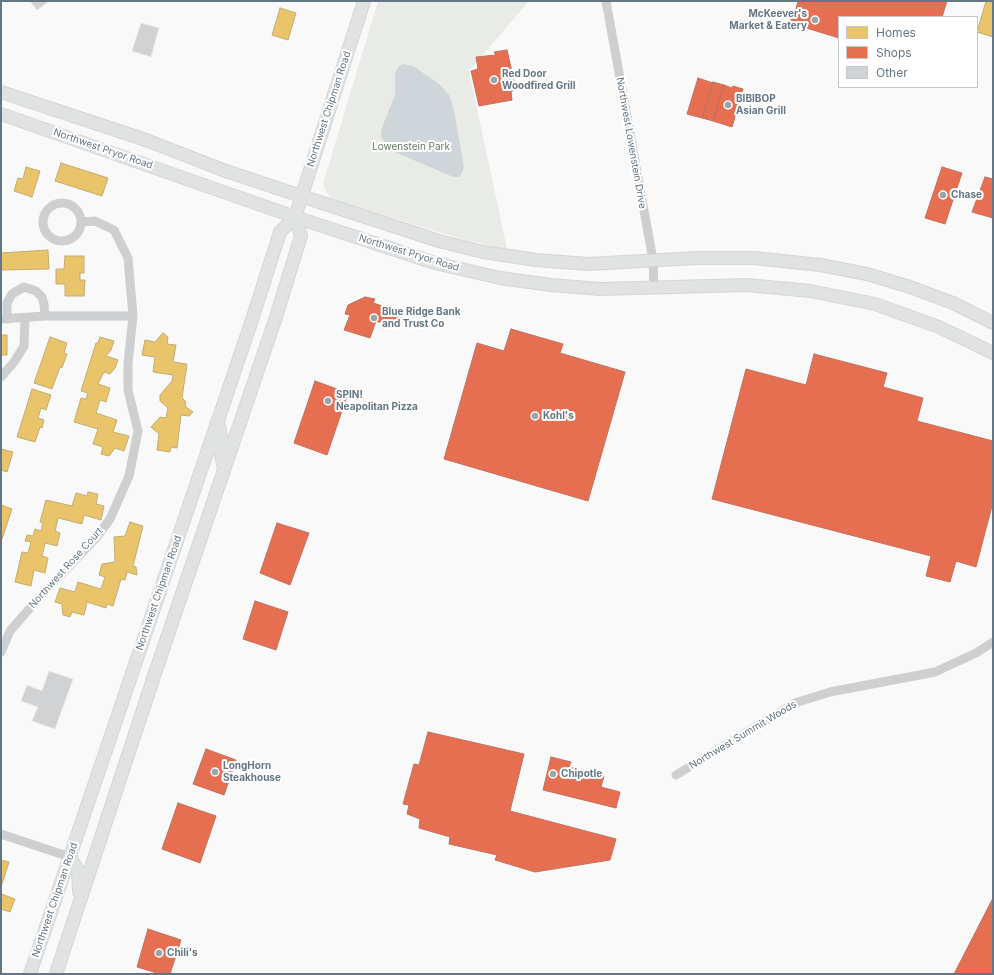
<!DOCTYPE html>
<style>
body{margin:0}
#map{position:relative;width:994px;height:975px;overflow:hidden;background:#f9f9f9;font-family:Inter,sans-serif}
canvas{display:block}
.frame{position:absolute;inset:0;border:2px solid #657683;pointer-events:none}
.legend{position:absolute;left:838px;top:16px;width:140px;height:72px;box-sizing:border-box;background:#fff;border:1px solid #c1c8cd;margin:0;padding:5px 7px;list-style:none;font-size:12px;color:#657683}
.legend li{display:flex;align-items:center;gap:8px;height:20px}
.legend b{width:20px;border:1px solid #c1c8cd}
</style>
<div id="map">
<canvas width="994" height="975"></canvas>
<div class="frame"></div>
<ul class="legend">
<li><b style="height:11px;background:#e9c46a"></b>Homes</li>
<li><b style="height:11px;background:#e76f51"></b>Shops</li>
<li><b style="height:11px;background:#d0d2d3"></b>Other</li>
</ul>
</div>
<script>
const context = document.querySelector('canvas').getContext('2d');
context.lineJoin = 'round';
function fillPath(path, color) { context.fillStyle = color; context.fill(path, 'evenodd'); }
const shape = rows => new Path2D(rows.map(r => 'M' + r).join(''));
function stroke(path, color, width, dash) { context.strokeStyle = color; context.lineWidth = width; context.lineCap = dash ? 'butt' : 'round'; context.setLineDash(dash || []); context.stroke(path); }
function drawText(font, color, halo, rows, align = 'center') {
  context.font = font + ' Inter,sans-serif'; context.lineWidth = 4; context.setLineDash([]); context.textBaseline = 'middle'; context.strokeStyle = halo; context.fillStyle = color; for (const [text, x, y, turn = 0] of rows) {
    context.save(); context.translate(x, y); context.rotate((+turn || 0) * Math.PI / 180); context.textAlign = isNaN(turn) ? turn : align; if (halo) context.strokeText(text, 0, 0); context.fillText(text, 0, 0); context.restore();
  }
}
const green = shape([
 [378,1,529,1,469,71,507,249,469,241,333,200,327,193,323,184]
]);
const water = shape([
 [403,64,413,66,439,84,449,95,453,106,464,167,460,177,453,177,395,152,382,139,381,133,383,125,395,95,395,74,399,66]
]);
const homes = shape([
 [986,1,993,1,993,37,977,32,986,1],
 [280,8,296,13,288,40,272,35,280,8],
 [61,163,108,178,102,196,55,181,61,163],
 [26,167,40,171,32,197,14,191,18,178,23,179,26,167],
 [48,250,49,269,1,270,1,253,48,250],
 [65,256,84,256,84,273,80,273,80,280,85,280,84,296,65,296,65,284,56,284,56,269,64,269,65,256],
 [163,333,168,337,167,344,176,345,173,362,187,364,182,398,186,402,185,406,193,412,189,416,181,415,177,448,171,447,170,452,157,450,159,434,151,427,160,417,166,418,168,408,160,401,160,395,172,381,173,375,153,372,155,357,142,355,145,340,155,342,163,333],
 [1,335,7,335,7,355,1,355,1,335],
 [50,337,67,343,64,353,67,354,62,368,60,367,52,389,34,383,50,337],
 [100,337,114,341,111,350,106,356,118,360,115,368,110,374,104,372,98,384,110,388,106,402,100,400,96,413,117,420,113,432,129,436,124,451,115,448,109,456,101,454,103,447,93,444,98,429,74,422,81,398,86,399,88,393,81,391,96,343,98,343,100,337],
 [32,389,51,395,46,410,41,408,38,418,44,420,42,428,40,427,35,442,17,437,32,389],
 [1,449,13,452,7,472,1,470,1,449],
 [88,492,98,494,96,504,104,506,101,520,84,515,82,524,58,518,55,531,60,533,57,546,45,543,42,556,48,558,45,573,34,570,31,586,15,582,22,552,28,553,31,542,25,541,27,535,33,536,35,529,41,531,43,523,40,522,46,500,72,506,76,493,87,496,88,492],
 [1,505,12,509,1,542,1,505],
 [130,522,143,526,133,566,136,567,137,575,127,572,125,580,121,579,113,606,107,604,106,608,87,602,84,615,72,612,70,617,63,615,62,604,55,602,60,588,75,592,78,582,101,589,105,577,99,575,102,564,115,562,114,537,125,536,130,522],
 [1,860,9,862,1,887,1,860],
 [1,894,15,899,10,912,1,909,1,894]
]);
const shops = shape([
 [798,1,947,1,942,17,839,17,839,38,793,24,788,14,796,9,798,1],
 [507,50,516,90,511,91,512,100,479,106,471,71,478,69,476,57,496,55,494,52,507,50],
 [698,78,713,83,702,118,687,114,698,78],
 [713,82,724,85,713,121,702,118,713,82],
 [724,85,732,88,733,86,743,89,732,127,713,121,724,85],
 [942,167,962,173,945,224,925,218,942,167],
 [985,177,993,179,993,218,972,212,985,177],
 [365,297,375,299,373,303,402,312,396,328,376,321,370,338,344,330,350,315,345,314,348,305,365,297],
 [511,329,563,344,560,353,625,372,588,501,444,459,477,343,504,351,511,329],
 [814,354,887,373,883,387,923,398,917,421,993,441,993,502,976,567,956,561,950,582,926,576,931,556,712,499,746,369,806,385,814,354],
 [315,381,348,393,327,455,294,443,315,381],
 [277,523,309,533,290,585,260,573,277,523],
 [255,601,288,612,276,650,243,639,255,601],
 [428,732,524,754,510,811,616,839,610,860,535,872,495,860,497,855,449,844,450,837,419,828,420,819,407,814,409,805,403,804,414,764,419,765,428,732],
 [206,749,236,760,224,795,193,784,206,749],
 [551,757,571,762,569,767,604,776,601,787,620,792,616,808,543,790,551,757],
 [178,803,216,816,200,863,162,849,178,803],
 [993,898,993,974,954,974,993,898],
 [148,929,181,940,170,974,160,974,137,967,148,929]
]);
const building = shape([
 [30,1,49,1,37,10,30,1],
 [141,23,159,28,151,57,132,51,141,23],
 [49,671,73,679,55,729,32,721,38,707,21,701,27,685,42,691,49,671]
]);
const minor = shape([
 [606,1,653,260,654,286],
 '43 222a19 19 0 1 1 38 0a19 19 0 1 1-38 0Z',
 [1,319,45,316,133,316],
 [7,319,7,303,12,294,24,287,36,291,42,297,44,304,45,316],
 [1,377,14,362,24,346,25,318],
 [1,652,10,631,36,601,96,538,110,519,129,476,138,431,128,390,128,364,133,316,128,258,114,230,95,221,81,222],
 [676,775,795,703,830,692,935,672,976,653,993,642],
 [1,834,70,857]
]);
const secondary = shape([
 [1,92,146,140,223,170,301,196,439,241,483,252,536,260,588,264,697,258,754,258,820,265,867,274,910,287,953,303,993,323],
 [1,114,295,217,435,263,500,278,551,285,600,289,747,285,810,291,875,304,939,327,993,353],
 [218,421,222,441,220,450,224,469],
 [70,857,78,870,79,892],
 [30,974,252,320,280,232,295,217,364,1],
 [56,974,155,673,276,317,301,236,295,217]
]);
const markers = [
 [815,20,4,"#99a4ac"],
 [494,80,4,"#99a4ac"],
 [728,105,4,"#99a4ac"],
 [943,195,4,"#99a4ac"],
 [374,318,4,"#99a4ac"],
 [328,401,4,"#99a4ac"],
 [535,416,4,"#99a4ac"],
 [215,772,4,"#99a4ac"],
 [553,774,4,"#99a4ac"],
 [159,953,4,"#99a4ac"]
];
const poiNames = [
 ["McKeever's",807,14,"right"],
 ["Market & Eatery",807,26,"right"],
 ["Red Door",502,74],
 ["Woodfired Grill",502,86],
 ["BIBIBOP",736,99],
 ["Asian Grill",736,111],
 ["Chase",951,195],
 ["Blue Ridge Bank",382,312],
 ["and Trust Co",382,324],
 ["SPIN!",336,395],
 ["Neapolitan Pizza",336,407],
 ["Kohl's",543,416],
 ["LongHorn",223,766],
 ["Steakhouse",223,778],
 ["Chipotle",561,774],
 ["Chili's",167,953]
];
const streetNames = [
 ["Northwest Chipman Road",329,109,-72],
 ["Northwest Lowenstein Drive",631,143,80],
 ["Northwest Pryor Road",103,149,19],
 ["Northwest Pryor Road",409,253,17],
 ["Northwest Rose Court",66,568,-48],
 ["Northwest Chipman Road",159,593,-71],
 ["Northwest Summit Woods",743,735,-31],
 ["Northwest Chipman Road",55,900,-71]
];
const parkNames = [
 ["Lowenstein Park",411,147]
];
fillPath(green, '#e8ebe6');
fillPath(water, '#ced6d9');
fillPath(homes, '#e9c46a');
stroke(homes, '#c1ad72', 1);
fillPath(shops, '#e76f51');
stroke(shops, '#c07160', 1);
fillPath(building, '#d0d2d3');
stroke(building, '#e8e8e8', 1);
stroke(secondary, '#d5d6d7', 14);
stroke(minor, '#cecfd0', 9);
stroke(secondary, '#e1e2e2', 12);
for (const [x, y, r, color] of markers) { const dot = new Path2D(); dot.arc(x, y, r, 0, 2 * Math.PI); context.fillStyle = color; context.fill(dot); stroke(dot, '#fff', 1.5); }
drawText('bold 10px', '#657683', '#fff', poiNames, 'left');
drawText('10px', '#657683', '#fff', streetNames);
drawText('10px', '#687a64', '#fff', parkNames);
</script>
